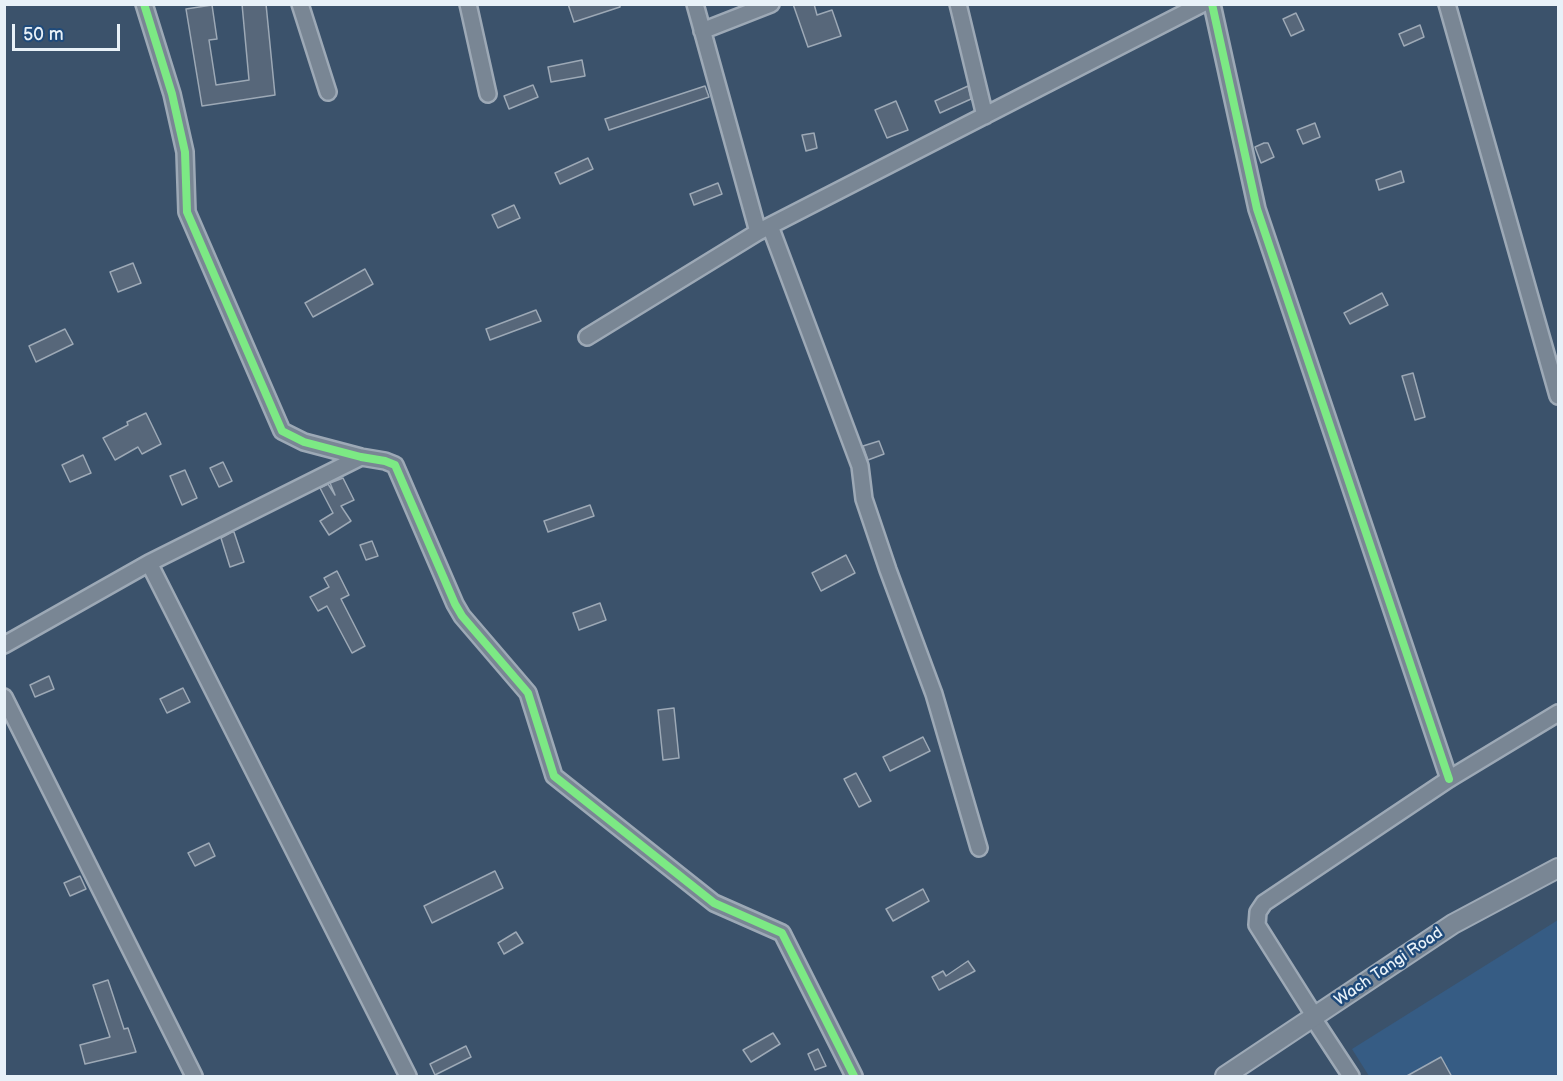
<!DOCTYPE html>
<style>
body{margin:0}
#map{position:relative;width:1563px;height:1081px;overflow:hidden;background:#3b526b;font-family:"Balsamiq Sans",sans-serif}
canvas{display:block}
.frame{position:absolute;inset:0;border:6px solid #e8f1f8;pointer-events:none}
.scale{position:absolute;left:12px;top:24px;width:108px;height:27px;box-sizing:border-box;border:3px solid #e8f1f8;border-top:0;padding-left:8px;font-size:18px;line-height:21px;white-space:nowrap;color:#e8f1f8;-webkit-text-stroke:4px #1f4a7a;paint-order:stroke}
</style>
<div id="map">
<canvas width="1563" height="1081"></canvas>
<div class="frame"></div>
<div class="scale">50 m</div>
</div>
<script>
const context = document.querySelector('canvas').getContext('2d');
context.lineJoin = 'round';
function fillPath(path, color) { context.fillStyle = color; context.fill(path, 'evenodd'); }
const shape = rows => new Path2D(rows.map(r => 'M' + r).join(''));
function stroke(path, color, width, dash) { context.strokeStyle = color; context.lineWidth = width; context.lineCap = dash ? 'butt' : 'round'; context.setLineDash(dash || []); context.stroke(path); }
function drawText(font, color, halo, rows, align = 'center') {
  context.font = font + ' "Balsamiq Sans",sans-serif'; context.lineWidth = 5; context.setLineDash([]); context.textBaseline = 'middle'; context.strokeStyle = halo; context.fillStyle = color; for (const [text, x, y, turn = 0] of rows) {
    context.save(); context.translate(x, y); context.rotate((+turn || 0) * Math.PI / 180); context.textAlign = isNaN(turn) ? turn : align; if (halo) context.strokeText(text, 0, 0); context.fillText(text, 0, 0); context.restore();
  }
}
const built = shape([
 [1558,920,1558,1076,1369,1076,1352,1049]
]);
const building = shape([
 [242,4,266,4,275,95,202,106,186,9,212,5,217,39,209,40,216,85,249,80,242,4],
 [568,4,620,4,620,7,574,22,568,4],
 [793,4,814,4,817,15,832,10,841,36,808,47,793,4],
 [1296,13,1304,30,1291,36,1283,19,1296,13],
 [1420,25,1424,37,1404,46,1399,34,1420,25],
 [582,60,585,76,551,82,548,67,582,60],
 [533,85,538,97,509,109,504,96,533,85],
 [705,86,709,97,609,130,605,119,705,86],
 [968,86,971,99,940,113,935,101,968,86],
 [896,101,908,130,887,138,875,110,896,101],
 [1315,123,1320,137,1303,144,1297,130,1315,123],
 [814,133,817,148,806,151,802,135,814,133],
 [1264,143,1268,143,1274,157,1261,163,1255,147,1264,143],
 [588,158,593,169,560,184,555,173,588,158],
 [1401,171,1404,182,1379,190,1376,180,1401,171],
 [718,183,722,194,694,205,690,194,718,183],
 [514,205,520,218,498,228,492,215,514,205],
 [133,263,141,283,118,292,110,272,133,263],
 [365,269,373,284,313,317,305,303,365,269],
 [1382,293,1388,305,1350,324,1344,313,1382,293],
 [536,310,541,321,490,340,486,329,536,310],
 [65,329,73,344,36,362,29,346,65,329],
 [1413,373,1425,417,1415,420,1402,376,1413,373],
 [146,413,161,444,142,454,138,447,115,460,103,438,128,425,127,422,146,413],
 [879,441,884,454,868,460,863,446,879,441],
 [83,455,91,473,70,482,62,465,83,455],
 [223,462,232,481,219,487,210,468,223,462],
 [185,470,197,498,182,505,170,476,185,470],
 [343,478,354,500,341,506,351,521,329,535,320,521,333,513,320,488,328,484,335,495,330,483,343,478],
 [590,505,594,516,548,532,544,521,590,505],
 [232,532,234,532,244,562,230,567,221,538,232,532],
 [372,541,378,556,366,560,360,545,372,541],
 [846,555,855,573,821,591,812,573,846,555],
 [337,571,349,595,341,599,365,646,352,653,327,606,318,611,310,597,329,587,324,578,337,571],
 [600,603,606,620,579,630,573,613,600,603],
 [49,676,54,689,35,697,30,685,49,676],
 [183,688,190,702,167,713,160,699,183,688],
 [674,708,679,758,663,760,658,710,674,708],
 [923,737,930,751,890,771,883,757,923,737],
 [856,773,871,801,859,807,844,779,856,773],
 [209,843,215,856,195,866,188,853,209,843],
 [495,871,503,888,432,923,424,906,495,871],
 [80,876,86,889,70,896,64,883,80,876],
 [923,889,929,901,893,921,886,909,923,889],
 [516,932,523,943,504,954,498,943,516,932],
 [968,961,975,971,939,990,932,977,943,971,946,976,968,961],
 [108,980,124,1029,128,1028,136,1052,85,1064,80,1045,110,1037,93,985,108,980],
 [773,1033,780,1044,751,1062,743,1050,773,1033],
 [466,1046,471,1057,435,1075,430,1064,466,1046],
 [818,1049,826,1066,815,1070,808,1054,818,1049],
 [1441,1057,1452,1077,1405,1077,1441,1057]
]);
const minor = shape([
 [144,4,172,94,185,152,187,212,282,431,304,442,361,457,385,461,395,465,455,604,462,616,528,693,554,776,714,903,782,933,854,1076],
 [300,4,328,92],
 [468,4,488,94],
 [695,4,758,232],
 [958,4,985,116],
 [1212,4,1257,209,1449,779],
 [1447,4,1558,396],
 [702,31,771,4],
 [770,226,860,466,864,499,888,570,934,694,979,848],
 [587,337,758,232,1202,4],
 [149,563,408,1076],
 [4,645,149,563,361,457],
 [4,697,194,1076],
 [1310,1009,1257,925,1258,912,1264,903,1449,779,1558,713],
 [1313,1018,1351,1076]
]);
const major = shape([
 [1225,1076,1453,924,1558,868]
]);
const cycleway = shape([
 [144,4,172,94,185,152,187,212,282,431,304,442,361,457,385,461,395,465,455,604,462,616,528,693,554,776,714,903,782,933,854,1076],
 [1212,4,1257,209,1449,779]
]);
const streetNames = [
 ["Wach Tangi Road",1389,967,-34]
];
fillPath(built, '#365c84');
fillPath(building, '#57677a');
stroke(building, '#9da9b6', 1.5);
stroke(minor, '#9da9b6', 20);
stroke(major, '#9da9b6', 22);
stroke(minor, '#798694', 15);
stroke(major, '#798694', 18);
stroke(cycleway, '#7ce984', 8);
drawText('16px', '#e8f1f8', '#1f4a7a', streetNames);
</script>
